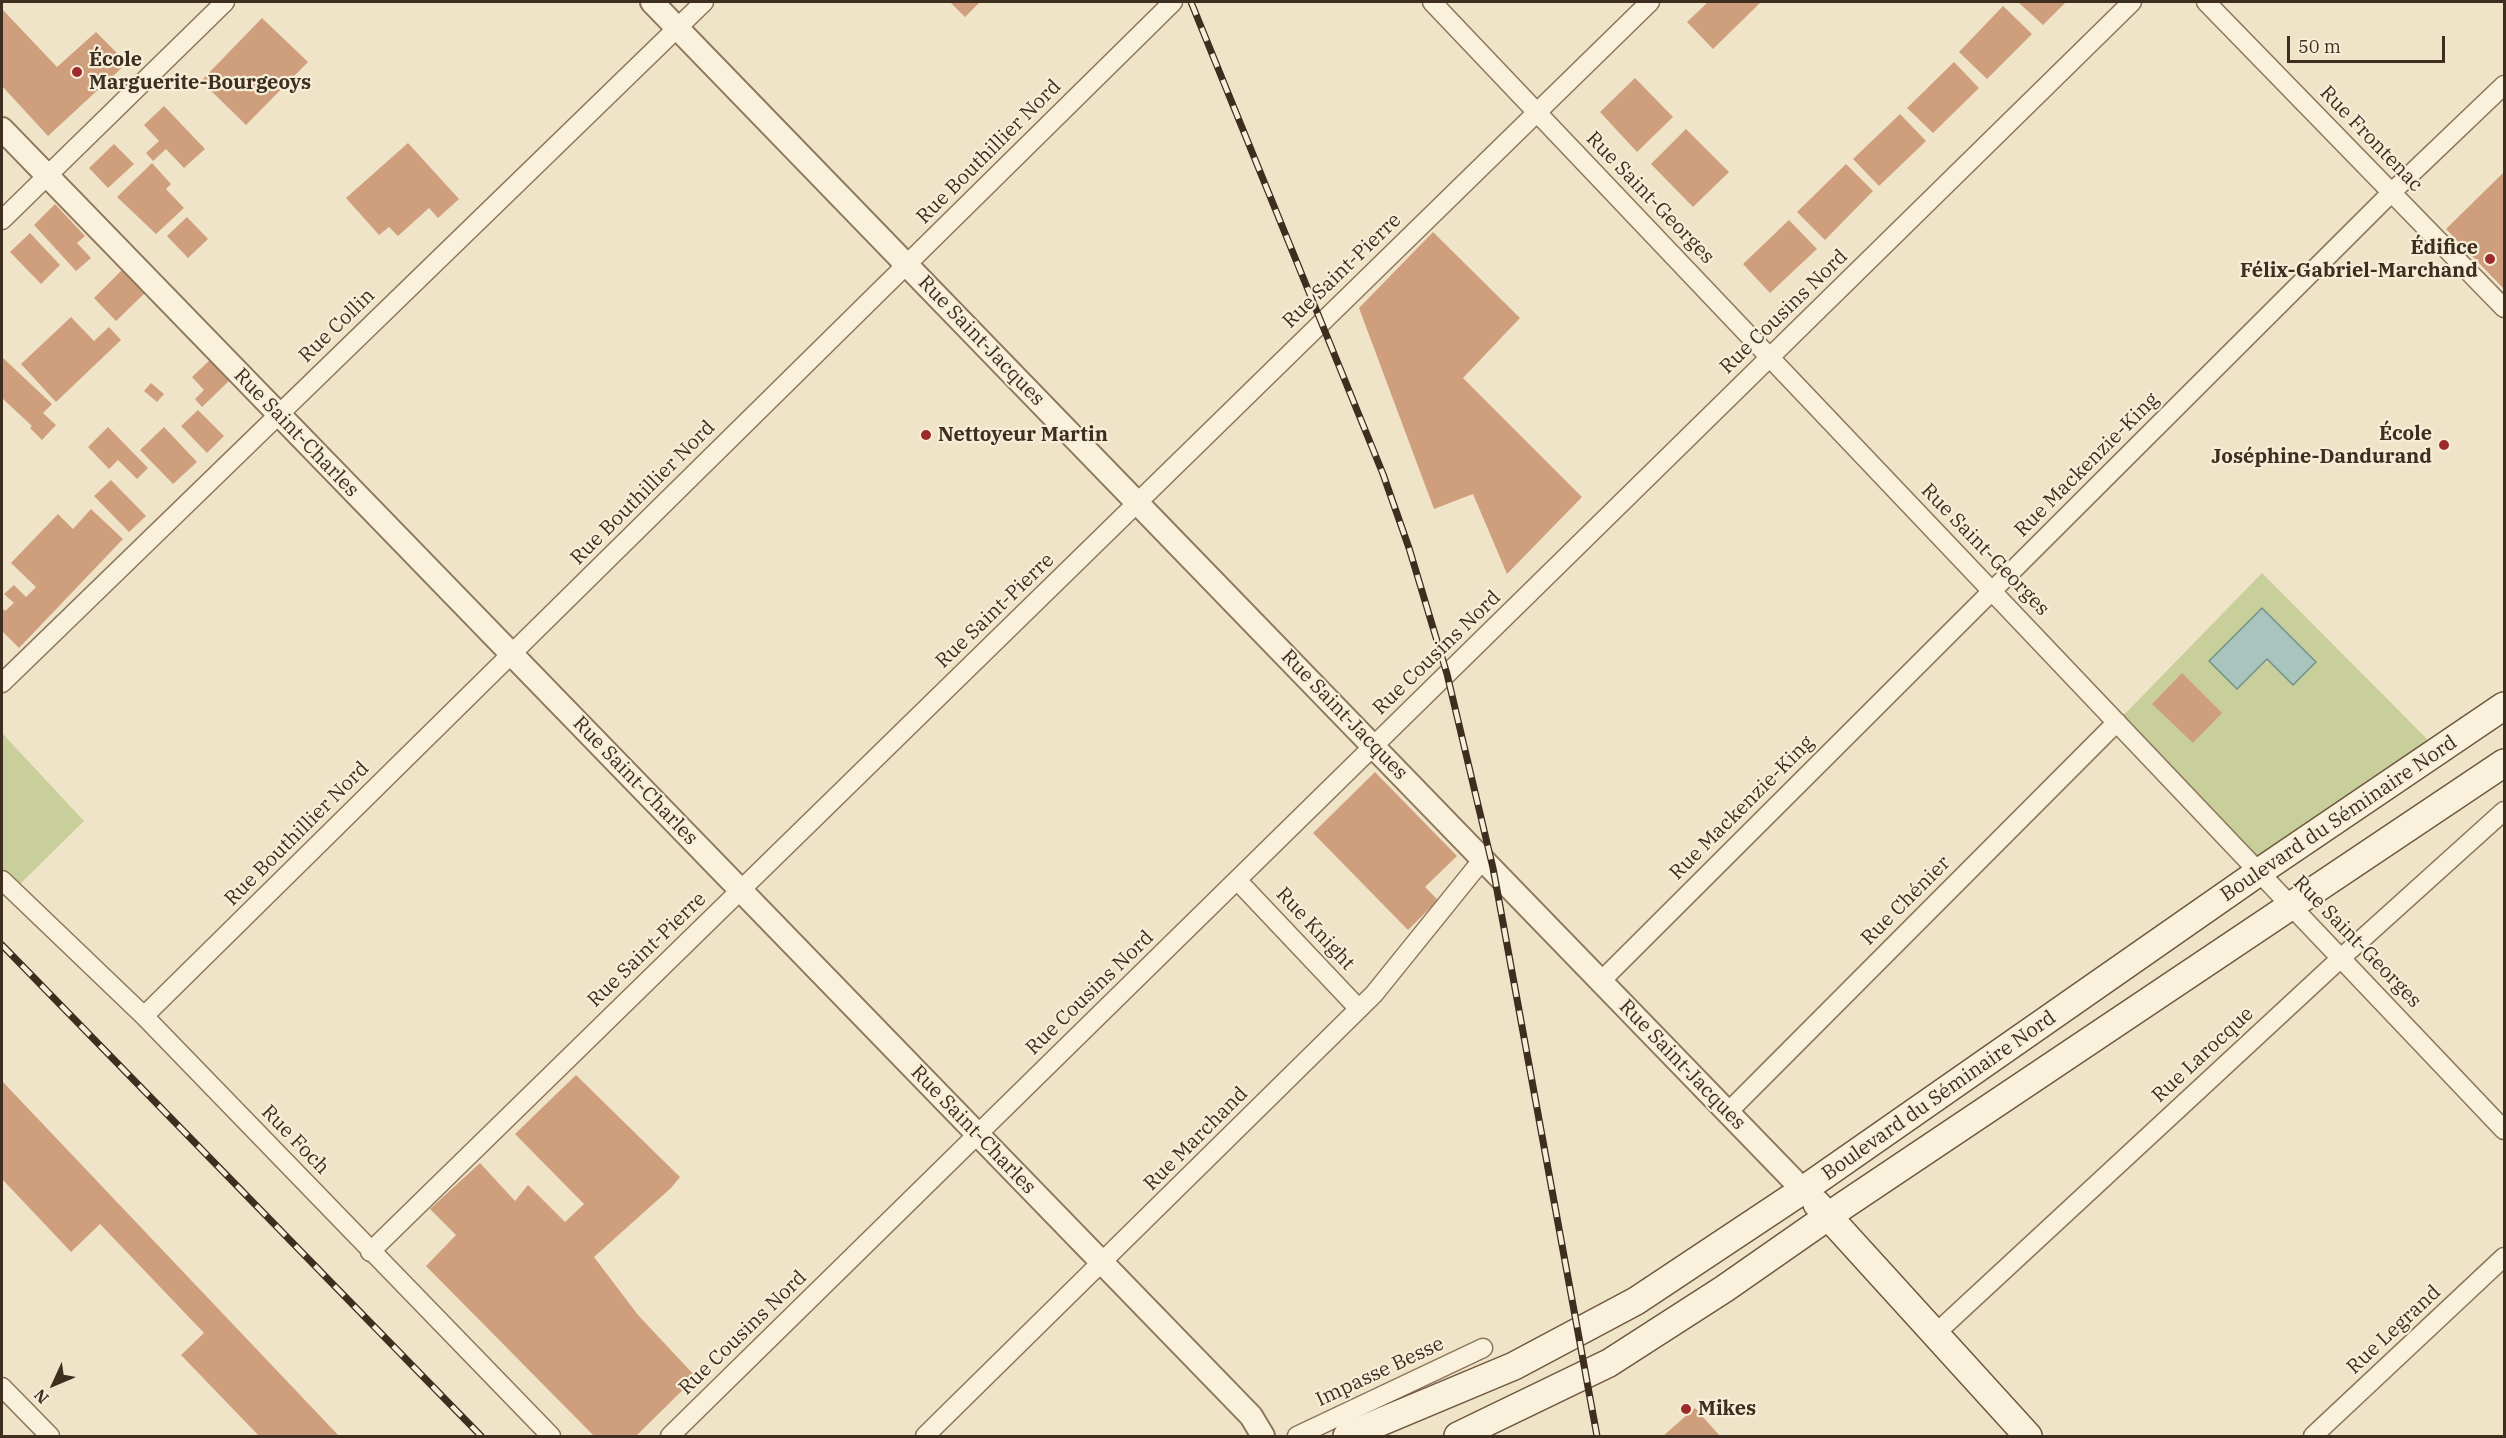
<!DOCTYPE html>
<meta charset="utf-8">
<style>
body{margin:0}
#map{position:relative;width:2506px;height:1438px;overflow:hidden;background:#f0e4c8;font-family:"IBM Plex Serif",serif}
canvas{display:block}
.frame{position:absolute;inset:0;border:3px solid #3d2e20;pointer-events:none}
.north{position:absolute;left:24px;top:1354px;width:60px;height:60px;-webkit-text-stroke:4px #f7eed8;paint-order:stroke;rotate:226deg;font-size:16px;font-weight:700;line-height:24px;text-align:center;color:#3d2e20}
.north::after{content:'';display:block;margin:auto;width:21px;height:27px;background:#3d2e20;clip-path:polygon(50% 0,100% 100%,50% 72%,0 100%)}
.scale{position:absolute;left:2287px;top:36px;width:158px;height:27px;box-sizing:border-box;border:3px solid #3d2e20;border-top:0;padding-left:8px;font-size:18px;line-height:21px;white-space:nowrap;color:#3d2e20;-webkit-text-stroke:4px #f7eed8;paint-order:stroke}
</style>
<div id="map">
<canvas width="2506" height="1438"></canvas>
<div class="frame"></div>
<div class="north">N</div>
<div class="scale">50 m</div>
</div>
<script>
const context = document.querySelector('canvas').getContext('2d');
context.lineJoin = 'round';
function fillPath(path, color) { context.fillStyle = color; context.fill(path, 'evenodd'); }
const shape = rows => new Path2D(rows.map(r => 'M' + r).join(''));
function stroke(path, color, width, dash) { context.strokeStyle = color; context.lineWidth = width; context.lineCap = dash ? 'butt' : 'round'; context.setLineDash(dash || []); context.stroke(path); }
function drawText(font, color, halo, rows, align = 'center') {
  context.font = font + ' "IBM Plex Serif",serif'; context.lineWidth = 4.5; context.setLineDash([]); context.textBaseline = 'middle'; context.strokeStyle = halo; context.fillStyle = color; for (const [text, x, y, turn = 0] of rows) {
    context.save(); context.translate(x, y); context.rotate((+turn || 0) * Math.PI / 180); context.textAlign = isNaN(turn) ? turn : align; if (halo) context.strokeText(text, 0, 0); context.fillText(text, 0, 0); context.restore();
  }
}
const green = shape([
 [2262,573,2439,751,2259,872,2117,722],
 [2,733,84,821,13,891,2,880]
]);
const water = shape([
 [2262,608,2316,662,2293,685,2267,659,2237,689,2209,661,2262,608]
]);
const building = shape([
 [950,2,980,2,965,17],
 [1708,2,1761,2,1713,49,1687,22],
 [2018,2,2066,2,2043,25],
 [2003,6,2032,34,1987,79,1959,52],
 [2,9,57,67,96,32,127,63,48,136,2,86],
 [262,18,308,62,246,125,201,81],
 [1954,62,1979,88,1933,133,1907,108],
 [1635,78,1673,117,1637,152,1600,112],
 [164,106,205,149,184,168,166,149,153,161,146,153,159,141,144,125],
 [1900,114,1926,141,1879,186,1853,159],
 [1686,129,1729,172,1693,207,1651,164],
 [408,143,459,199,438,218,429,208,398,236,389,227,379,235,346,198],
 [114,144,134,164,108,188,89,168],
 [152,163,171,184,166,189,184,208,156,234,117,197],
 [1846,164,1873,191,1825,240,1797,212],
 [2504,172,2504,289,2446,229],
 [55,204,85,236,77,243,91,258,76,271,34,225],
 [187,217,208,239,188,258,167,236],
 [1789,220,1817,249,1770,293,1743,264],
 [1433,232,1520,318,1463,378,1582,497,1507,574,1473,494,1434,509,1359,308],
 [30,233,60,265,41,284,10,252],
 [123,269,146,292,116,321,94,298],
 [71,317,94,341,109,327,121,340,56,402,21,364],
 [2,357,52,404,43,413,56,425,42,440,30,428,32,426,2,398],
 [211,359,230,380,202,407,195,399,204,390,192,377],
 [151,383,164,394,157,402,144,391],
 [198,410,224,436,207,453,181,426],
 [108,427,148,468,137,479,118,460,109,469,88,447],
 [164,427,197,462,173,484,140,450],
 [111,480,146,516,129,532,94,496],
 [91,509,123,539,19,648,2,631,2,608,5,611,14,603,4,594,14,585,26,597,36,587,11,563,58,514,73,529],
 [2182,673,2222,713,2193,743,2152,704],
 [1375,772,1457,856,1425,887,1438,900,1408,930,1313,833],
 [576,1075,680,1177,671,1188,594,1257,638,1315,696,1377,636,1436,594,1436,426,1266,456,1235,430,1209,480,1163,515,1201,528,1185,565,1222,584,1204,515,1134],
 [2,1081,339,1436,259,1436,181,1355,204,1333,100,1224,71,1252,2,1179],
 [1695,1408,1720,1436,1663,1436]
]);
const minor = shape([
 [1432,2,2504,1130],
 [2206,2,2504,308],
 [2,220,225,2],
 [2,683,704,2],
 [2,880,144,1016,551,1436],
 [1237,880,1359,1009],
 [1601,981,2392,192,2504,85],
 [144,1016,1173,2],
 [1728,1112,2117,722],
 [370,1252,1650,2],
 [1935,1334,2341,958,2504,811],
 [2,1387,50,1436],
 [670,1436,2132,2],
 [925,1436,1374,994,1483,859],
 [1297,1436,1483,1348],
 [2313,1436,2504,1257]
]);
const tertiary = shape([
 [652,2,1803,1190],
 [2,129,1251,1416,1263,1436]
]);
const secondary = shape([
 [1817,1204,2028,1436],
 [1347,1436,1514,1366,1636,1301,1803,1190,2259,872,2504,706],
 [1458,1436,1609,1363,1724,1289,1843,1206,2504,763]
]);
const rail = shape([
 [1191,2,1383,474,1409,548,1447,674,1493,868,1597,1436],
 [2,945,481,1436]
]);
const markers = [
 [77,72,6,"#9e2a2b"],
 [2490,259,6,"#9e2a2b"],
 [926,435,6,"#9e2a2b"],
 [2444,445,6,"#9e2a2b"],
 [1686,1409,6,"#9e2a2b"]
];
const poiNames = [
 ["École",89,60],
 ["Marguerite-Bourgeoys",89,83],
 ["Édifice",2478,248,"right"],
 ["Félix-Gabriel-Marchand",2478,271,"right"],
 ["École",2432,434,"right"],
 ["Joséphine-Dandurand",2432,457,"right"],
 ["Nettoyeur Martin",938,435],
 ["Mikes",1698,1409]
];
const streetNames = [
 ["Rue Frontenac",2371,139,46],
 ["Rue Bouthillier Nord",989,152,-45],
 ["Rue Saint-Georges",1650,198,46],
 ["Rue Saint-Pierre",1342,271,-44],
 ["Rue Cousins Nord",1784,312,-44],
 ["Rue Collin",337,326,-44],
 ["Rue Saint-Jacques",981,341,46],
 ["Rue Saint-Charles",296,433,46],
 ["Rue Mackenzie-King",2087,465,-45],
 ["Rue Bouthillier Nord",643,493,-45],
 ["Rue Saint-Georges",1985,550,46],
 ["Rue Saint-Pierre",995,611,-44],
 ["Rue Cousins Nord",1437,653,-44],
 ["Rue Saint-Jacques",1344,715,46],
 ["Rue Saint-Charles",635,781,46],
 ["Rue Mackenzie-King",1742,808,-45],
 ["Boulevard du Séminaire Nord",2339,819,-34],
 ["Rue Bouthillier Nord",297,834,-45],
 ["Rue Chénier",1906,901,-45],
 ["Rue Knight",1315,929,47],
 ["Rue Saint-Georges",2357,942,46],
 ["Rue Saint-Pierre",647,950,-44],
 ["Rue Cousins Nord",1090,993,-44],
 ["Rue Larocque",2203,1055,-43],
 ["Rue Saint-Jacques",1682,1065,46],
 ["Boulevard du Séminaire Nord",1939,1096,-35],
 ["Rue Saint-Charles",973,1130,46],
 ["Rue Marchand",1196,1139,-45],
 ["Rue Foch",295,1140,46],
 ["Rue Legrand",2394,1330,-43],
 ["Rue Cousins Nord",743,1333,-44],
 ["Impasse Besse",1380,1372,-25]
];
fillPath(green, '#c9cf9b');
fillPath(water, '#a9c4bc');
stroke(water, '#6f938a', 1.5);
fillPath(building, '#cf9f7d');
stroke(minor, '#8d765c', 21);
stroke(tertiary, '#8d765c', 26);
stroke(secondary, '#6f573f', 30);
stroke(minor, '#faf1dc', 18);
stroke(tertiary, '#faf1dc', 22);
stroke(secondary, '#faf1dc', 27);
stroke(rail, '#3d2e20', 7);
stroke(rail, '#f7eed8', 4.5, [14]);
for (const [x, y, r, color] of markers) { const dot = new Path2D(); dot.arc(x, y, r, 0, 2 * Math.PI); context.fillStyle = color; context.fill(dot); stroke(dot, '#f7eed8', 2); }
drawText('bold 20px', '#3d2e20', '#f7eed8', poiNames, 'left');
drawText('20px', '#3d2e20', '#f7eed8', streetNames);
</script>
